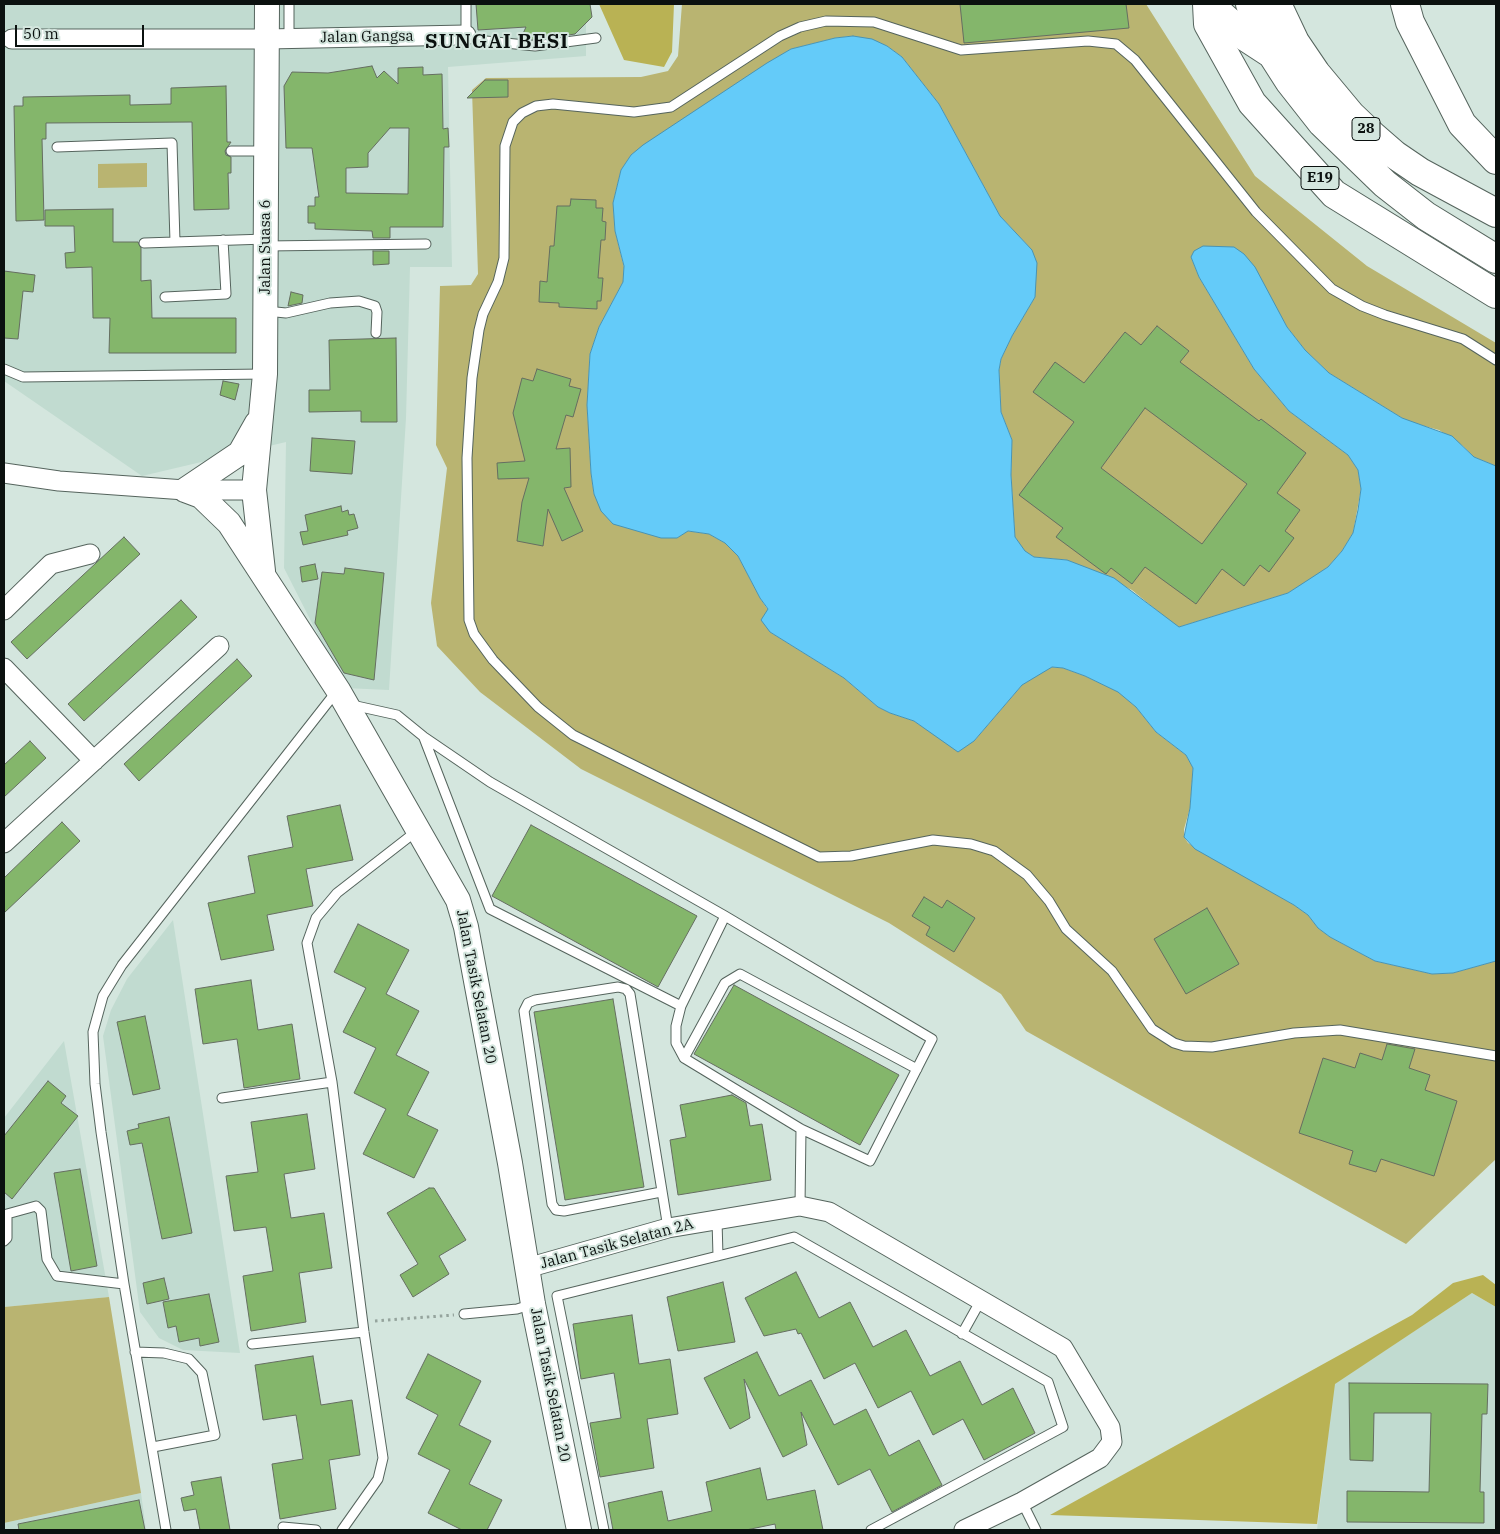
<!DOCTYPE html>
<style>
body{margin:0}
#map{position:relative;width:1500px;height:1534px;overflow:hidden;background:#d4e6de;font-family:"IBM Plex Serif",serif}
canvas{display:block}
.frame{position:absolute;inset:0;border:5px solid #0b110f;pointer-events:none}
.scale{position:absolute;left:15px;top:25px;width:129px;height:22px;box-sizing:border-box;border:2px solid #0b110f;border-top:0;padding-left:6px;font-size:15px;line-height:18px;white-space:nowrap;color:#0b110f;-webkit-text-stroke:4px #d4e6de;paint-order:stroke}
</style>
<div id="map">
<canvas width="1500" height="1534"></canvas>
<div class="frame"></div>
<div class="scale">50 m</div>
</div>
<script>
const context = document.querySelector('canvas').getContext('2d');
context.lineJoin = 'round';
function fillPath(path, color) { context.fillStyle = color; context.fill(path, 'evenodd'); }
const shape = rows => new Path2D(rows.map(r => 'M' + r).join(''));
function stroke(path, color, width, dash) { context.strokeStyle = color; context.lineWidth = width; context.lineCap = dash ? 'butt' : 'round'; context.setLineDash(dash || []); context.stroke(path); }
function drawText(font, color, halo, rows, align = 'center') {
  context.font = font + ' "IBM Plex Serif",serif'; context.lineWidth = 4; context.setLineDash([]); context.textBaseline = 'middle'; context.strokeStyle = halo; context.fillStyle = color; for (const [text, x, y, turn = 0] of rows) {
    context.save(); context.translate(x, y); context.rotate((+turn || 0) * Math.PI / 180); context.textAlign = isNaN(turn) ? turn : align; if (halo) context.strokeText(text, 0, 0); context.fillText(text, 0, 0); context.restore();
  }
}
const built = shape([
 [4,4,586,4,586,56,448,67,452,267,410,267,406,418,389,690,345,688,284,568,286,442,142,476,4,381],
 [173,920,240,1353,183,1350,159,1338,140,1312,103,1036,111,1010,127,979],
 [64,1041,109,1297,4,1307,4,1118],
 [1472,1293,1496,1307,1496,1530,1317,1530,1334,1384],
 [141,1493,146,1530,4,1530,4,1523]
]);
const green = shape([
 [682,4,1146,4,1255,176,1367,266,1496,343,1496,466,1474,457,1463,446,1439,430,1413,423,1402,418,1329,373,1305,350,1287,327,1271,300,1191,257,1199,277,1254,369,1289,411,1348,455,1358,470,1361,489,1353,533,1342,551,1328,567,1308,582,1288,593,1179,627,1173,624,1132,590,1067,560,1034,557,1024,551,1015,537,1011,475,1012,440,1001,412,999,370,1001,359,1012,336,1035,297,1032,250,1000,216,939,104,902,57,887,46,853,36,835,38,791,49,631,155,621,170,613,203,615,231,624,267,623,282,599,327,590,354,587,406,591,473,594,494,677,538,687,531,709,534,725,543,738,556,760,598,768,610,766,614,770,632,844,678,878,707,890,713,914,721,926,729,974,741,1022,685,1038,674,1052,667,1063,668,1085,676,1119,692,1136,707,1156,732,1186,755,1193,768,1190,808,1184,829,1184,837,1188,843,1294,905,1308,915,1318,928,1330,937,1375,961,1432,974,1453,973,1496,961,1496,1159,1406,1244,1026,1031,1001,994,889,923,581,769,480,692,437,646,431,603,447,468,436,445,440,286,471,285,478,274,472,90,486,78,641,77,668,71,678,56],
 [147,163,147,187,98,188,98,164],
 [109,1297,141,1493,4,1523,4,1307]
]);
const forest = shape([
 [599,4,674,4,672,52,664,67,624,60],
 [1483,1275,1496,1285,1496,1307,1472,1293,1335,1384,1317,1524,1050,1515,1412,1315,1453,1283]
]);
const water = shape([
 [853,36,872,39,887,46,902,57,939,104,1000,216,1032,250,1037,263,1035,297,1012,336,1001,359,999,370,1001,412,1012,440,1011,475,1015,537,1025,551,1034,557,1067,560,1114,578,1179,627,1288,593,1328,567,1342,551,1353,533,1358,510,1361,489,1358,470,1348,455,1289,411,1254,369,1199,277,1191,257,1194,251,1203,246,1234,247,1244,254,1255,267,1287,327,1305,350,1329,373,1402,418,1452,436,1474,457,1496,466,1496,961,1453,973,1432,974,1375,961,1330,937,1318,928,1308,915,1294,905,1195,849,1184,837,1190,808,1193,768,1186,755,1156,732,1136,707,1118,692,1085,676,1063,668,1052,667,1022,685,974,741,958,752,914,721,890,713,878,707,844,678,770,632,761,620,768,609,760,598,738,556,725,543,709,534,688,531,677,538,661,538,613,524,601,511,594,494,591,473,587,405,590,354,599,327,623,282,624,266,615,231,613,203,621,170,631,155,643,145,767,63,791,49,835,38,853,36]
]);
const building = shape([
 [476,4,590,4,592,17,575,34,535,40,521,38,526,27,478,30,476,4],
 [960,4,1126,4,1129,28,964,43,960,4],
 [372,66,377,78,384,71,398,84,398,68,423,67,423,75,442,74,443,129,448,128,449,147,444,147,443,227,390,227,390,238,373,238,372,231,315,229,315,223,308,223,308,206,315,206,315,197,319,197,312,148,286,148,284,86,292,72,328,73,372,66],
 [390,128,409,128,408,194,346,193,346,168,368,167,368,153,390,128],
 [485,80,508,80,508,97,467,98,485,80],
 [226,86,227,142,231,142,225,151,226,155,231,157,231,173,228,173,229,209,194,210,192,122,46,123,46,139,42,139,44,220,16,221,14,106,23,106,23,97,130,95,130,105,171,104,171,88,226,86],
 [571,199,596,200,596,208,603,208,602,221,606,222,605,240,601,240,598,278,603,278,601,301,597,301,597,309,559,307,559,303,539,302,540,281,547,282,550,246,554,246,557,206,570,206,571,199],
 [113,209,113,242,138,242,141,248,141,281,151,280,152,318,236,318,236,353,109,353,110,318,93,318,92,267,66,268,65,253,75,252,74,226,45,226,45,210,113,209],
 [373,251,389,251,389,264,373,265,373,251],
 [4,271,35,275,33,292,23,291,18,339,4,338,4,271],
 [291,292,303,295,302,303,288,306,291,292],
 [1157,326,1189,351,1180,362,1259,421,1261,419,1306,453,1277,493,1300,510,1285,531,1294,538,1269,572,1260,565,1244,586,1222,569,1196,604,1145,567,1132,584,1111,568,1106,574,1056,537,1063,528,1019,495,1074,422,1033,392,1055,362,1084,383,1125,332,1141,345,1157,326],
 [1145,408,1247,484,1202,544,1101,468,1145,408],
 [396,338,397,422,361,422,361,411,309,412,309,390,330,390,329,340,396,338],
 [537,369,571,379,569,386,581,389,573,417,566,415,556,449,570,448,571,487,564,488,583,531,562,541,548,509,543,546,517,541,522,502,529,478,498,479,497,463,525,461,513,413,522,378,533,381,537,369],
 [223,381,239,384,235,400,220,395,223,381],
 [312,438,355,441,352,474,310,471,312,438],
 [341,506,342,512,348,510,349,515,354,514,358,528,347,531,348,535,303,545,300,532,308,531,305,515,341,506],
 [124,537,140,554,27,659,11,642,124,537],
 [315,564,318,579,302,582,300,567,315,564],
 [345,568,384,573,374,680,344,673,315,623,322,572,344,574,345,568],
 [181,600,197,617,84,721,68,704,181,600],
 [237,659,252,676,139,781,124,764,237,659],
 [30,741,46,758,4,797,4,765,30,741],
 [340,805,353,860,306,869,313,906,267,915,274,950,221,960,208,903,255,893,248,856,293,847,287,816,340,805],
 [62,822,80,841,4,913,4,878,62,822],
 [531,825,697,916,658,987,492,896,531,825],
 [924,897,942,908,947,900,975,918,954,952,926,935,930,927,912,916,924,897],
 [1207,908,1239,964,1186,994,1154,939,1207,908],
 [358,924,409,950,386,994,419,1011,396,1055,429,1072,407,1115,438,1130,414,1178,363,1154,386,1109,354,1093,376,1048,343,1032,366,988,334,972,358,924],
 [251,980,258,1030,292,1024,300,1079,244,1088,237,1039,203,1044,195,989,251,980],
 [734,985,899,1075,860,1145,694,1054,734,985],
 [613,999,644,1187,565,1200,534,1012,613,999],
 [145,1016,160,1089,133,1095,117,1022,145,1016],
 [1387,1044,1415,1049,1409,1068,1430,1075,1425,1090,1457,1101,1434,1176,1381,1159,1376,1172,1349,1164,1353,1151,1299,1133,1323,1058,1355,1068,1360,1053,1382,1060,1387,1044],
 [48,1081,66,1096,61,1103,78,1116,12,1199,4,1192,4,1136,48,1081],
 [732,1095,746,1103,750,1126,762,1124,771,1180,678,1195,670,1140,686,1137,680,1105,732,1095],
 [307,1114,315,1169,284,1174,291,1218,324,1213,332,1268,299,1273,306,1322,251,1331,243,1276,273,1271,266,1227,234,1231,226,1176,258,1172,251,1122,307,1114],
 [169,1117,192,1233,162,1239,142,1143,130,1145,127,1131,139,1128,138,1124,169,1117],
 [80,1169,97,1266,71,1271,54,1173,80,1169],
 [429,1188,434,1188,466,1240,439,1256,449,1274,413,1297,400,1275,418,1264,387,1213,429,1188],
 [796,1272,819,1318,850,1302,873,1347,906,1330,930,1376,960,1361,982,1405,1013,1388,1035,1433,984,1460,963,1419,933,1435,911,1391,878,1408,855,1363,824,1379,801,1333,798,1334,796,1329,764,1336,745,1298,796,1272],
 [164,1278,169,1299,147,1304,143,1283,164,1278],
 [723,1282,735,1342,678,1351,667,1297,723,1282],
 [209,1294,219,1342,200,1346,199,1338,179,1342,176,1326,168,1328,163,1302,209,1294],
 [632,1315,639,1364,670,1359,678,1414,647,1419,654,1468,600,1477,590,1423,621,1418,614,1373,581,1379,573,1324,632,1315],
 [757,1352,779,1396,811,1380,834,1425,866,1409,889,1456,919,1440,942,1485,892,1512,870,1469,838,1485,801,1412,807,1445,783,1457,744,1379,750,1418,730,1429,704,1378,757,1352],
 [428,1354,481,1381,459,1425,491,1441,469,1484,502,1500,487,1530,462,1530,428,1513,450,1470,418,1454,438,1415,406,1398,428,1354],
 [313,1356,321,1405,352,1400,360,1455,329,1460,336,1509,280,1519,272,1464,303,1459,296,1415,263,1420,255,1365,313,1356],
 [1349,1383,1488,1384,1487,1414,1482,1414,1480,1492,1484,1492,1484,1523,1347,1522,1347,1491,1429,1492,1431,1413,1374,1413,1373,1461,1350,1460,1349,1383],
 [760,1468,767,1500,815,1490,823,1530,776,1530,775,1524,746,1530,613,1530,608,1503,662,1491,668,1521,712,1511,706,1482,760,1468],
 [221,1477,230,1530,200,1530,196,1509,184,1511,181,1498,194,1495,191,1482,221,1477],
 [139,1500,145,1530,19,1530,18,1524,139,1500]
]);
const path = shape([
 [375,1321,454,1315]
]);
const service = shape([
 [289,4,289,39],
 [466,4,466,35,476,40,535,46,596,38],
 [57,147,172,143,175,242],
 [231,151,265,151],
 [144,243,266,239],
 [266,246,426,244],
 [165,297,226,294,223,240],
 [266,311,286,313,330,303,359,301,375,306,377,312,376,333],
 [1496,360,1463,339,1385,315,1362,306,1332,289,1256,212,1135,60,1116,44,1088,41,961,50,874,22,826,21,800,27,780,36,671,107,634,112,553,104,536,106,522,113,513,122,505,146,504,258,498,282,483,314,479,330,472,378,467,458,469,620,474,634,493,660,538,707,573,735,819,857,851,856,933,840,971,844,994,851,1027,875,1049,901,1066,929,1112,971,1152,1029,1174,1043,1184,1046,1212,1047,1294,1033,1340,1030,1496,1056],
 [4,369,23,377,265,374],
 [352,705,397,715,424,737,490,782,725,916,932,1039,870,1161,801,1129,684,1058,676,1043,676,1026,681,1006,725,916],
 [424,738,490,909,681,1006],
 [684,1058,725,983,740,974,917,1069],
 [222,1098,332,1082],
 [661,1192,564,1211,556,1210,552,1204,524,1011,528,1003,535,1000,618,987,626,989,630,994,668,1228],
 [800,1206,801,1129],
 [717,1220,718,1256],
 [4,1241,7,1238,7,1214,36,1206,41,1211,47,1259,57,1276,124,1284],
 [464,1314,517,1309,533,1304],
 [962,1334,981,1300],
 [252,1344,364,1332],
 [135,1352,164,1353,189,1359,202,1373,215,1435,153,1447],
 [1022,1502,1036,1530],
 [283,1527,316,1530],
 [166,1530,124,1284,101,1132,95,1084,93,1032,103,996,122,965,336,692],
 [342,1530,378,1479,383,1458,364,1332,332,1082,307,943,316,918,337,893,418,830],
 [604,1530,557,1296,794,1237,1048,1382,1063,1427,871,1530]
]);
const minor = shape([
 [12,39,267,39,466,35],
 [4,473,59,481,185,490,254,490],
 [4,610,51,564,90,554],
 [4,668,94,761],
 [4,843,219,646],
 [527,1268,668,1228,800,1206,829,1212,1063,1348,1110,1427,1112,1442,1100,1458,1022,1502,964,1530]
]);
const tertiary = shape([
 [185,490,201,496,229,523,338,690,458,900,466,927,510,1163,533,1304,579,1530],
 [185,490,240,453,257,423],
 [263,571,254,490,265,374,267,4]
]);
const trunk = shape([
 [1214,4,1218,12,1247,38,1270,53],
 [1250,4,1273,56,1289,81,1322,123,1385,184,1426,216,1496,259],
 [1277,4,1295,42,1316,73,1351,115,1372,135,1395,155,1420,172,1496,213]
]);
const motorway = shape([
 [1207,4,1208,24,1252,103,1334,194,1496,294],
 [1405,4,1410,22,1462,124,1496,160]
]);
const shields = [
 [1366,129,28],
 [1320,178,38]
];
const shieldNames = [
 ["28",1366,129],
 ["E19",1320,178]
];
const streetNames = [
 ["Jalan Gangsa",367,37,-1],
 ["Jalan Suasa 6",266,247,-90],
 ["Jalan Tasik Selatan 20",476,987,79],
 ["Jalan Tasik Selatan 2A",617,1244,-15],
 ["Jalan Tasik Selatan 20",550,1385,79]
];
const districtNames = [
 ["SUNGAI BESI",497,42]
];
fillPath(built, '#c1dbd0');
fillPath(green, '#b9b471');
fillPath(forest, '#b9b254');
fillPath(water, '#64cbf9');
stroke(water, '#4993b3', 1);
fillPath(building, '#84b66b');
stroke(building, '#656e61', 1);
stroke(service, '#55645d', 11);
stroke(minor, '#55645d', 21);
stroke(tertiary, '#55645d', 26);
stroke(trunk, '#55645d', 30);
stroke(motorway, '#55645d', 30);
stroke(path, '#95a49d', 3, [2.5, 4]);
stroke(service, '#fff', 9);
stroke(minor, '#fff', 19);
stroke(tertiary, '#fff', 24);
stroke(trunk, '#fff', 28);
stroke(motorway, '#fff', 28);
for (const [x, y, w] of shields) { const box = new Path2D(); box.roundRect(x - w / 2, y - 11.5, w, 23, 4); context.fillStyle = '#d4e6de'; context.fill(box); stroke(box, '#0b110f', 1); }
drawText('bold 14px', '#0b110f', null, shieldNames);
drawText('15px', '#0b110f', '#d4e6de', streetNames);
context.letterSpacing = '1px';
drawText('bold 20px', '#0b110f', '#d4e6de', districtNames);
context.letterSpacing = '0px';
</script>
